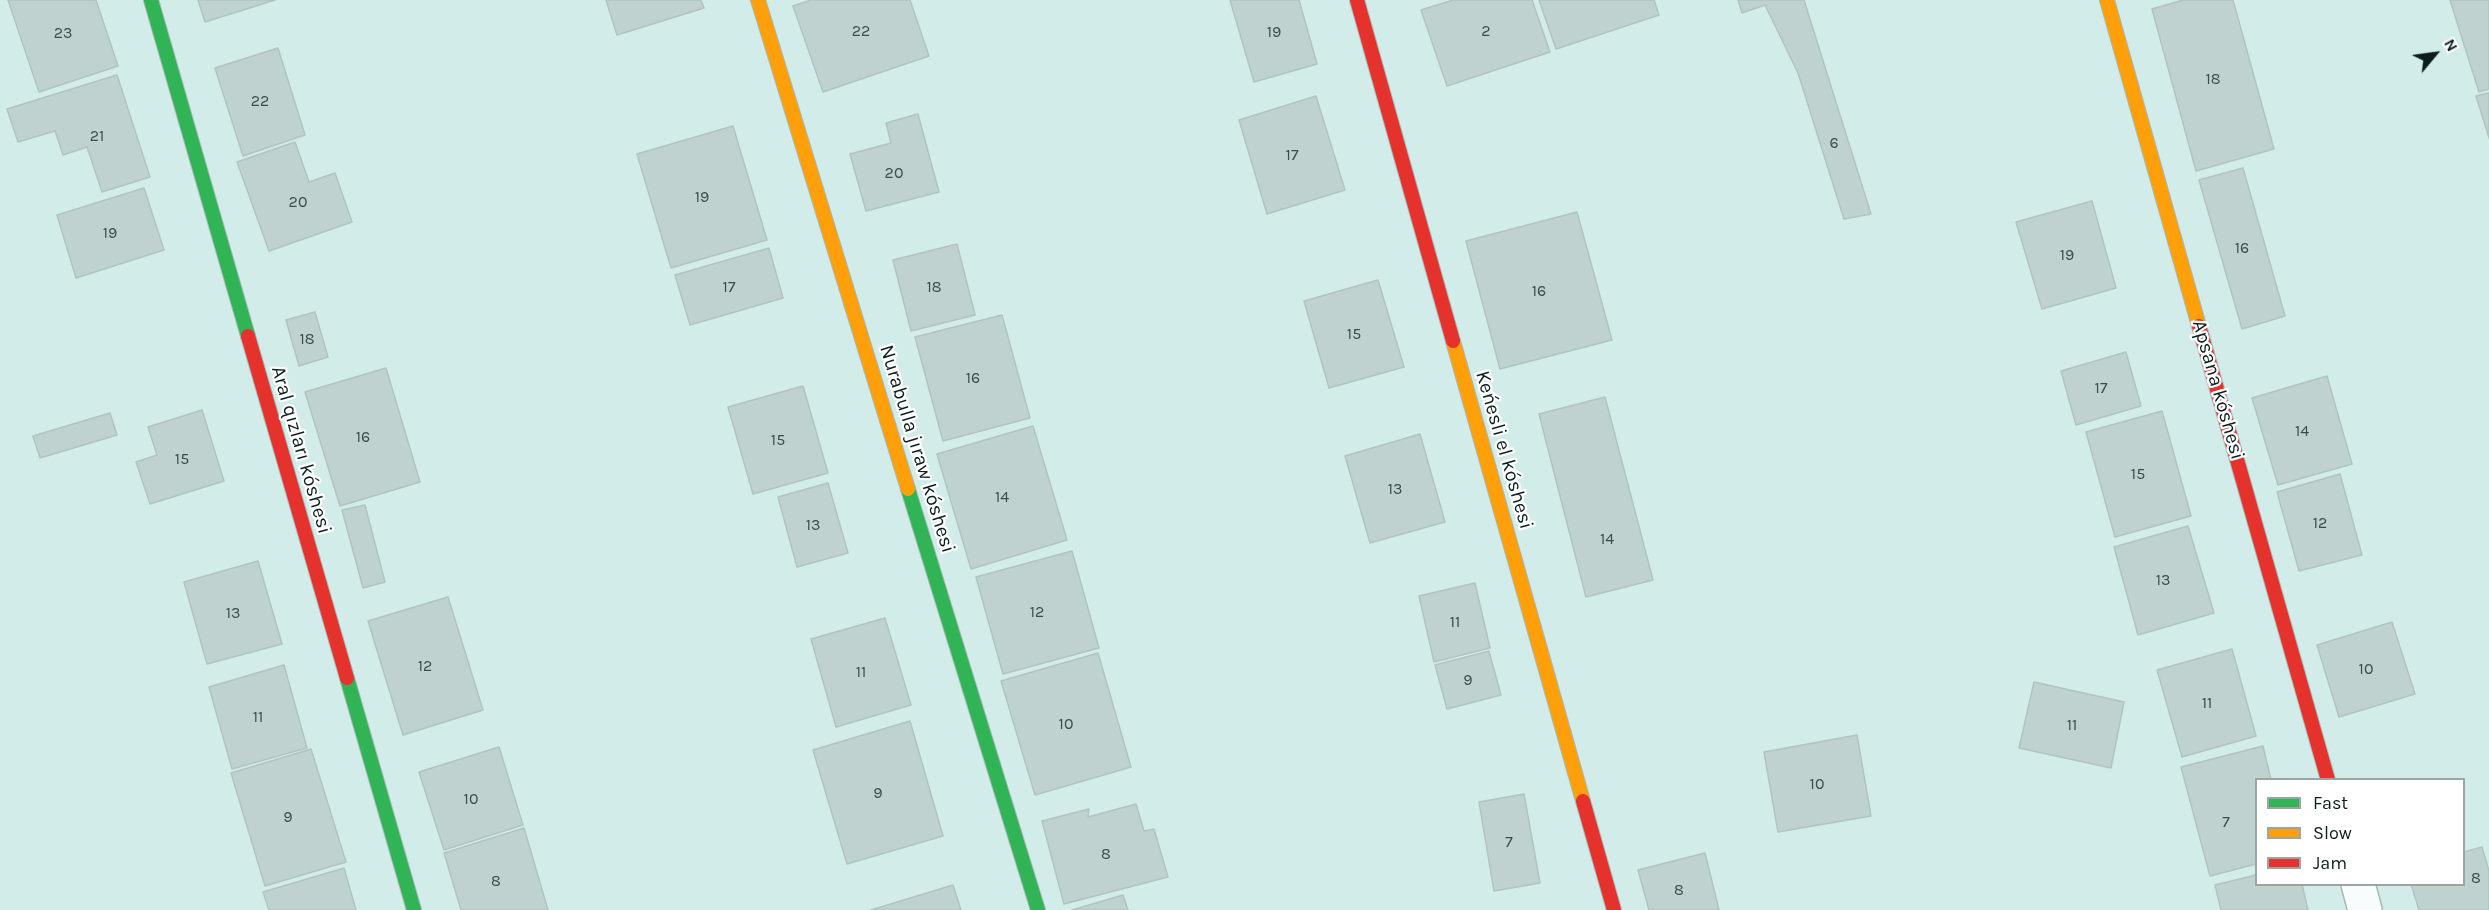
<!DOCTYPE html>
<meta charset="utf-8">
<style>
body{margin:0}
#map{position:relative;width:2489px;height:910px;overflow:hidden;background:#d2ece9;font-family:Karla,sans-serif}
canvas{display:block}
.legend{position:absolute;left:2255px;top:778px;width:210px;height:108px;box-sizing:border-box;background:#fff;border:2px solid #9da5a4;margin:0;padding:8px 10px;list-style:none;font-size:18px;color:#0b1d1c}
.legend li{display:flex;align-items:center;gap:12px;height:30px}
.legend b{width:30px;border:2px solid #9da5a4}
.north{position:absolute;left:2405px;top:24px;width:60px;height:60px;-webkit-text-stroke:4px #fff;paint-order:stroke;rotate:61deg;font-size:16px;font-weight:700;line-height:24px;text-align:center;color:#0b1d1c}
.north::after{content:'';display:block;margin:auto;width:21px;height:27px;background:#0b1d1c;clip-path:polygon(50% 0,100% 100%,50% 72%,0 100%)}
</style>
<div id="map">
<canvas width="2489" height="910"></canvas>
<ul class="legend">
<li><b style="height:8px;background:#30b455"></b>Fast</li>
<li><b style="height:8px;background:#ff9f0a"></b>Slow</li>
<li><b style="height:8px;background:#e5322d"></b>Jam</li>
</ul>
<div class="north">N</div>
</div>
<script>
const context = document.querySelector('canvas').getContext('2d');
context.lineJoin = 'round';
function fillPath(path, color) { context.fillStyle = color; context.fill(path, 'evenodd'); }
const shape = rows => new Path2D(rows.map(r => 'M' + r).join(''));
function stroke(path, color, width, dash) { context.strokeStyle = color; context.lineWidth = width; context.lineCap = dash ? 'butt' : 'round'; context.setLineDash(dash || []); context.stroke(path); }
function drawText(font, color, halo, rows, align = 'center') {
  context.font = font + ' Karla,sans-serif'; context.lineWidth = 4.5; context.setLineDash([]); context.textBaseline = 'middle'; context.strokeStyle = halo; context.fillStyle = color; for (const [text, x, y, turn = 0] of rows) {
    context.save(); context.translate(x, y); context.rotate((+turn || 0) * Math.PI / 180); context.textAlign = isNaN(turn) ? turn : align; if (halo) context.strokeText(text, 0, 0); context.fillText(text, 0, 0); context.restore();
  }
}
const building = shape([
 [8,0,96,0,118,66,39,92,8,0],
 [198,0,275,0,205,22,198,0],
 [606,0,701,0,704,8,617,35,606,0],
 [811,0,910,0,929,56,823,92,793,6,811,0],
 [1230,0,1299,0,1317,64,1254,82,1230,0],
 [1453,0,1532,0,1550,52,1447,86,1421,10,1453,0],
 [1539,0,1654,0,1659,15,1556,49,1539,0],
 [1738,0,1804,0,1871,214,1844,219,1798,73,1765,5,1742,13,1738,0],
 [2183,0,2233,0,2274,149,2196,171,2152,9,2183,0],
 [2450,0,2489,0,2489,89,2479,92,2450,0],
 [278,48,305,135,243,156,215,68,278,48],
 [117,75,150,177,102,192,87,147,63,155,55,131,18,142,7,109,117,75],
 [2489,93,2489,138,2476,96,2489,93],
 [1316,96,1345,190,1267,214,1239,120,1316,96],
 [918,114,939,192,866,211,850,154,891,143,886,123,918,114],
 [733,126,767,240,671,268,637,154,733,126],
 [295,142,309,182,335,173,352,222,269,251,237,162,295,142],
 [2243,168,2285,316,2242,329,2199,180,2243,168],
 [144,188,164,250,76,278,57,215,144,188],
 [2092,201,2116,288,2042,309,2016,222,2092,201],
 [1577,212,1612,340,1500,369,1466,241,1577,212],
 [957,244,975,315,911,331,893,260,957,244],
 [769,248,783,298,690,325,675,275,769,248],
 [1378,280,1404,367,1329,388,1304,301,1378,280],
 [315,312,328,357,299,366,286,320,315,312],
 [1002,315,1030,418,943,441,915,337,1002,315],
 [2126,352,2141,406,2076,425,2061,371,2126,352],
 [386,368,420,482,340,506,305,392,386,368],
 [2327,376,2352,464,2278,485,2252,398,2327,376],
 [803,386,828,473,753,494,728,407,803,386],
 [1605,397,1653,580,1586,597,1539,414,1605,397],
 [202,410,224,481,150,504,136,462,157,455,148,427,202,410],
 [2162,411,2191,516,2115,537,2086,432,2162,411],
 [110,413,117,435,40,458,33,436,110,413],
 [1033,426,1067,540,971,569,937,454,1033,426],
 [1420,434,1445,522,1370,543,1345,456,1420,434],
 [2340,474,2362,555,2299,571,2277,492,2340,474],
 [828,483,848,553,797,567,778,497,828,483],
 [365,505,385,582,363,588,342,510,365,505],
 [2188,526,2214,613,2138,635,2114,547,2188,526],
 [1072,551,1099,648,1003,674,976,577,1072,551],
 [258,561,282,644,207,664,184,582,258,561],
 [1475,583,1490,648,1434,662,1419,596,1475,583],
 [448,597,483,710,403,735,368,621,448,597],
 [885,618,911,705,836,727,811,639,885,618],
 [2392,622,2415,694,2339,717,2317,645,2392,622],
 [2232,649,2256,736,2182,757,2157,670,2232,649],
 [1489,651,1501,695,1447,709,1435,665,1489,651],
 [1098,653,1131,767,1035,795,1001,681,1098,653],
 [284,665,307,748,232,769,209,687,284,665],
 [2034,682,2124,702,2111,768,2019,748,2034,682],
 [910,721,943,836,847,864,813,750,910,721],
 [1857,735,1871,816,1778,832,1764,752,1857,735],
 [2263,746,2271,780,2256,780,2256,864,2210,876,2181,767,2263,746],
 [499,747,523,825,444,850,419,772,499,747],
 [311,749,346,862,265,886,231,773,311,749],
 [1524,794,1540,883,1494,891,1479,802,1524,794],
 [1136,804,1144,831,1154,829,1168,877,1064,904,1042,821,1089,809,1088,817,1136,804],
 [524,828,548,910,461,910,444,853,524,828],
 [2482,847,2489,871,2489,910,2419,910,2411,884,2464,884,2464,852,2482,847],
 [1705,853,1719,910,1649,910,1638,870,1705,853],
 [344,868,356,910,269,910,263,892,344,868],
 [2256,875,2256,884,2302,884,2308,910,2221,910,2215,885,2256,875],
 [953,885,961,910,871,910,953,885],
 [1123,895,1128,910,1072,910,1123,895]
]);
const street = shape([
 [2358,884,2365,910]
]);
const fast = shape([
 [151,0,248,336],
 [908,489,1038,910],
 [347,678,414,910]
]);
const slow = shape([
 [758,0,908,489],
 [2107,0,2199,326],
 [1453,341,1583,801]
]);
const jam = shape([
 [1357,0,1453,341],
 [2199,326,2328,780],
 [248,336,347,678],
 [1583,801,1614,910]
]);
const numberNames = [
 ["22",861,31],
 ["2",1486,31],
 ["19",1274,32],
 ["23",63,33],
 ["18",2213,79],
 ["22",260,101],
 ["21",97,136],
 ["6",1834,143],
 ["17",1292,155],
 ["20",894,173],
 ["19",702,197],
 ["20",298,202],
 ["19",110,233],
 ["16",2242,248],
 ["19",2067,255],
 ["17",729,287],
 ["18",934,287],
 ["16",1539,291],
 ["15",1354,334],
 ["18",307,339],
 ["16",973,378],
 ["17",2101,388],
 ["14",2302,431],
 ["16",363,437],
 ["15",778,440],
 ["15",182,459],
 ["15",2138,474],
 ["13",1395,489],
 ["14",1002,497],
 ["12",2320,523],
 ["13",813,525],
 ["14",1607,539],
 ["13",2163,580],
 ["12",1037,612],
 ["13",233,613],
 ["11",1455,622],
 ["12",425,666],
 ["10",2366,669],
 ["11",861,672],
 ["9",1468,680],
 ["11",2207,703],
 ["11",258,717],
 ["10",1066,724],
 ["11",2072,725],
 ["10",1817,784],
 ["9",878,793],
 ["10",471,799],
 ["9",288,817],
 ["7",2226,822],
 ["7",1509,842],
 ["8",1106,854],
 ["8",2476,878],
 ["8",496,881],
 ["8",1679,890]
];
const streetNames = [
 ["Apsana kóshesi",2218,390,74],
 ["Nurabulla jıraw kóshesi",917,449,73],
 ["Aral qızları kóshesi",301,450,74],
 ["Keńesli el kóshesi",1504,450,74]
];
fillPath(building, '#bfd2d0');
stroke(building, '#b0c4c2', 1.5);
stroke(street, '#a6bab8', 36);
stroke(fast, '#a6bab8', 16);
stroke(slow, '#a6bab8', 16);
stroke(jam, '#a6bab8', 16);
stroke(street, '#f8fcfc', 33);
stroke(fast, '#30b455', 14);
stroke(slow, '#ff9f0a', 14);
stroke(jam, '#e5322d', 14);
drawText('16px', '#3a4c4b', null, numberNames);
drawText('20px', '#0b1d1c', '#fff', streetNames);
</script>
